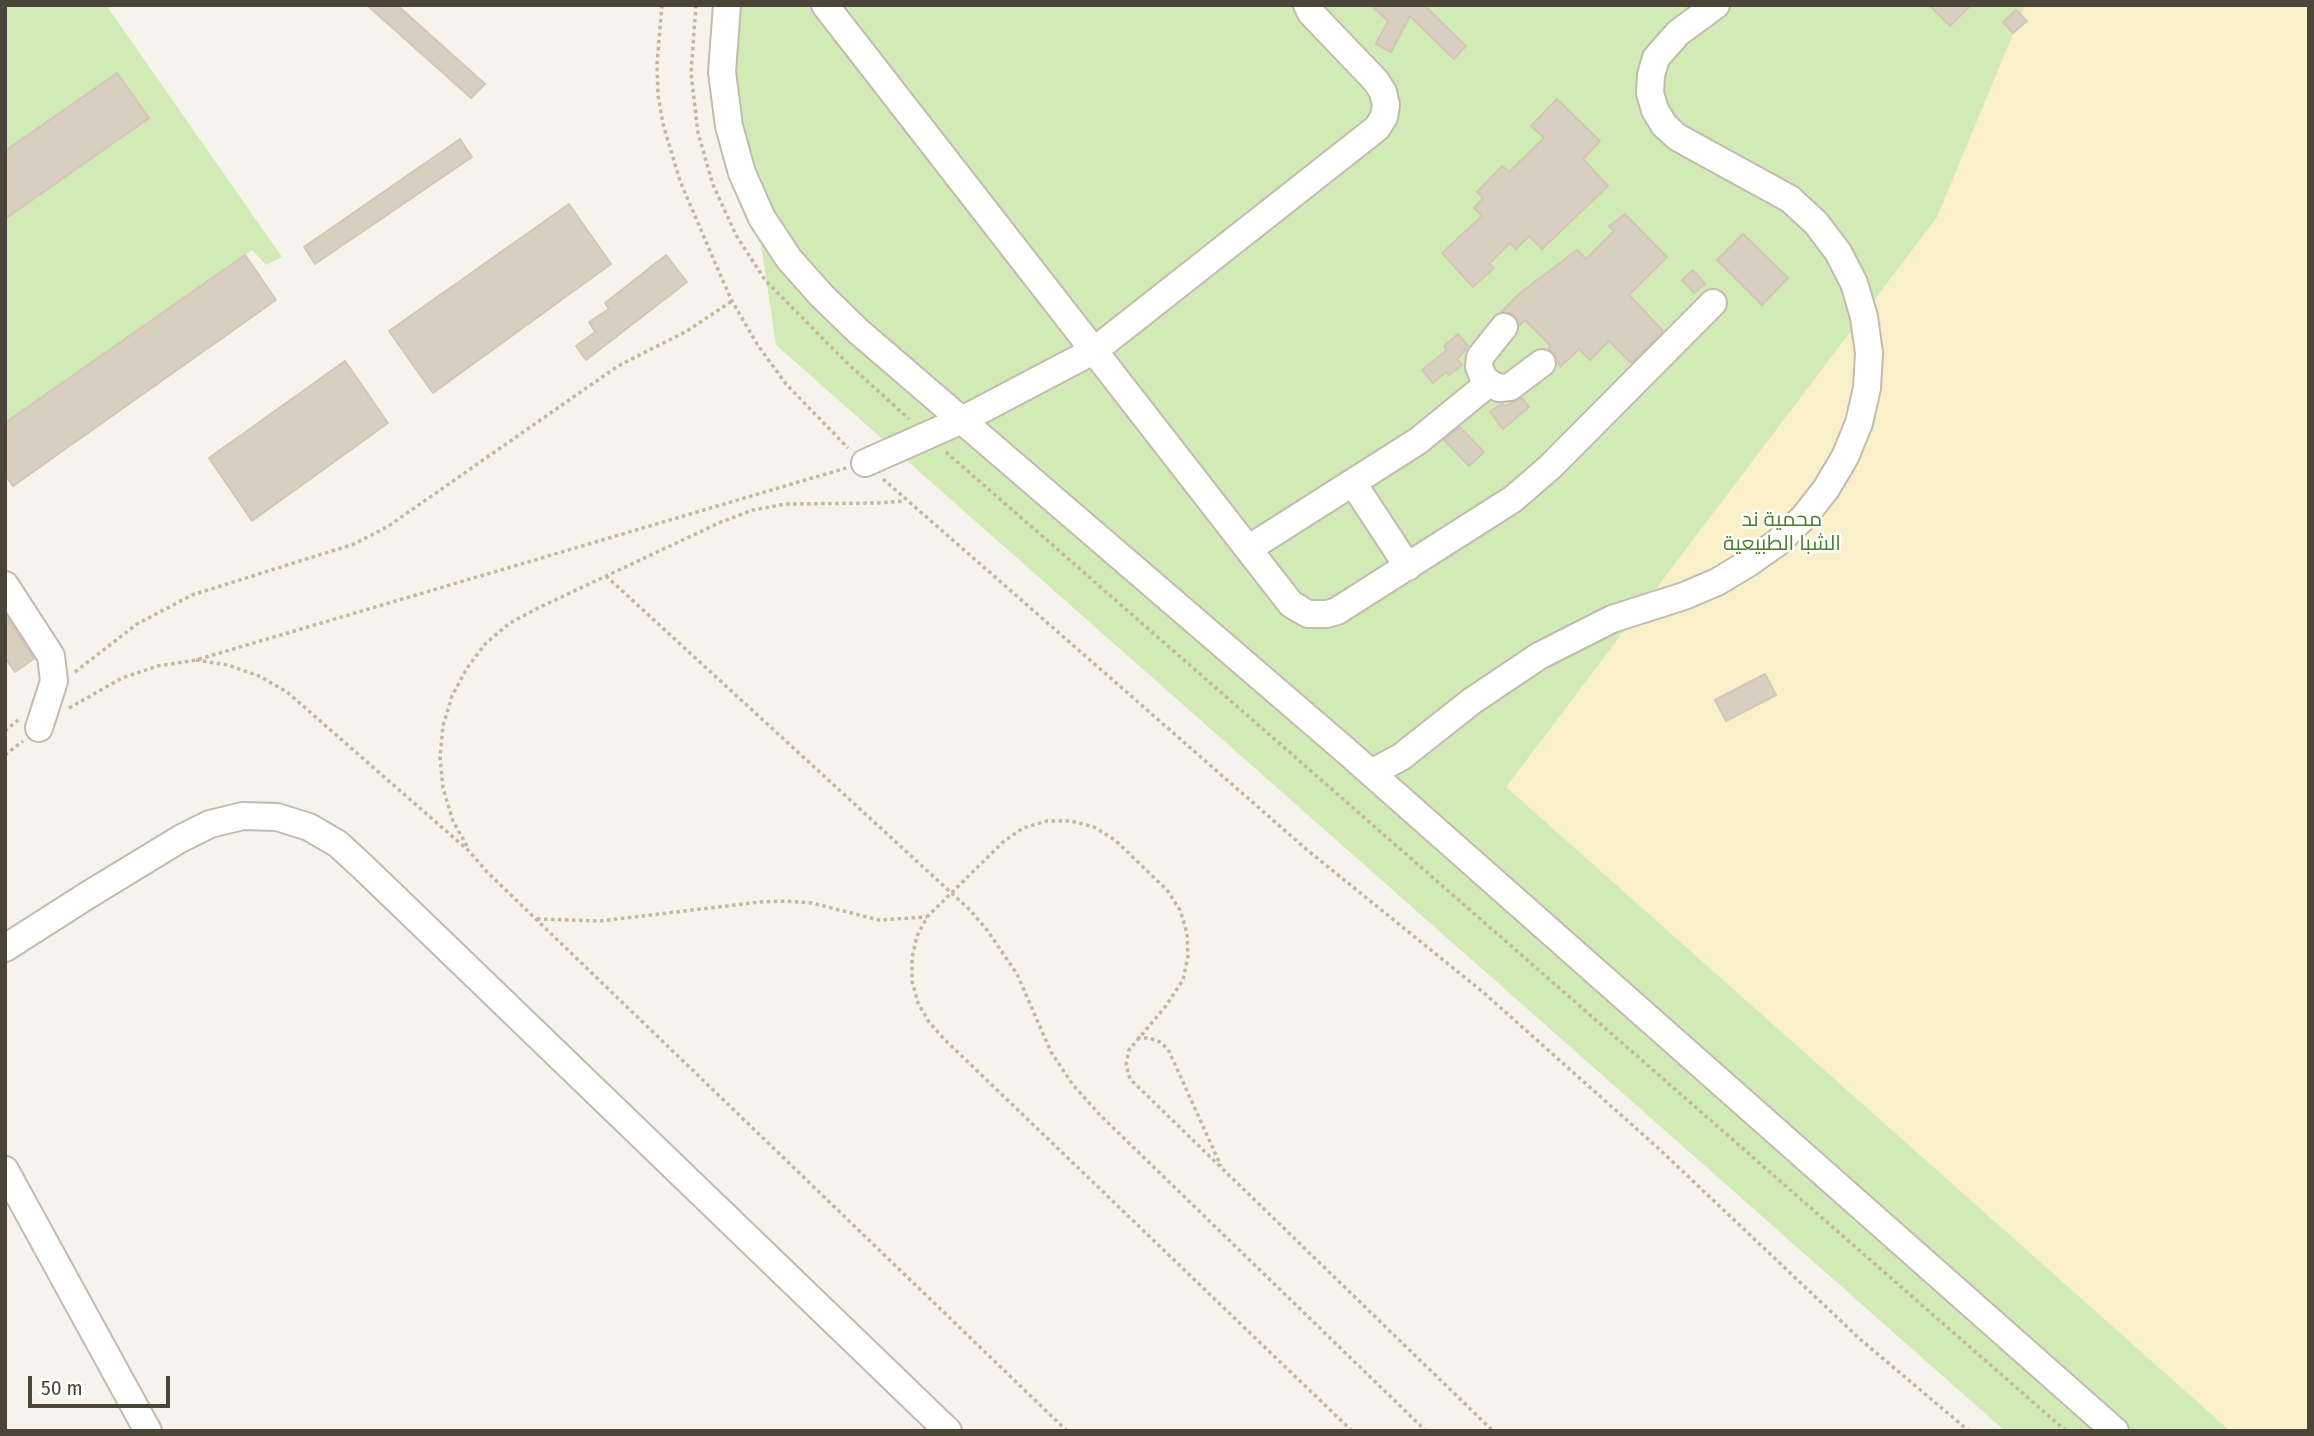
<!DOCTYPE html>
<meta charset="utf-8">
<style>
body{margin:0}
#map{position:relative;width:2314px;height:1436px;overflow:hidden;background:#f6f3ec;font-family:"Fira Sans Condensed",sans-serif}
canvas{display:block}
.frame{position:absolute;inset:0;border:7px solid #4b4439;pointer-events:none}
.scale{position:absolute;left:28px;top:1376px;width:142px;height:32px;box-sizing:border-box;border:4px solid #4b4439;border-top:0;padding-left:9px;font-size:21px;line-height:24px;white-space:nowrap;color:#4b4439;-webkit-text-stroke:5px #fff;paint-order:stroke}
</style>
<div id="map">
<canvas width="2314" height="1436"></canvas>
<div class="frame"></div>
<div class="scale">50 m</div>
</div>
<script>
const context = document.querySelector('canvas').getContext('2d');
context.lineJoin = 'round';
function fillPath(path, color) { context.fillStyle = color; context.fill(path, 'evenodd'); }
const shape = rows => new Path2D(rows.map(r => 'M' + r).join(''));
function stroke(path, color, width, dash) { context.strokeStyle = color; context.lineWidth = width; context.lineCap = dash ? 'butt' : 'round'; context.setLineDash(dash || []); context.stroke(path); }
function drawText(font, color, halo, rows, align = 'center') {
  context.font = font + ' "Fira Sans Condensed",Cairo,sans-serif'; context.lineWidth = 5; context.setLineDash([]); context.textBaseline = 'middle'; context.strokeStyle = halo; context.fillStyle = color; for (const [text, x, y, turn = 0] of rows) {
    context.save(); context.translate(x, y); context.rotate((+turn || 0) * Math.PI / 180); context.textAlign = isNaN(turn) ? turn : align; if (halo) context.strokeText(text, 0, 0); context.fillText(text, 0, 0); context.restore();
  }
}
const green = shape([
 [5,5,106,5,282,257,266,265,252,250,5,423,5,219,148,118,116,73,5,151],
 [725,5,2309,5,2309,1431,2005,1431,776,345,748,156,729,126]
]);
const sand = shape([
 [2025,5,2309,5,2309,1431,2230,1431,1506,787,1937,217]
]);
const building = shape([
 [367,5,397,5,485,84,471,98,367,5],
 [1371,5,1424,5,1466,46,1454,59,1410,16,1391,52,1376,44,1388,21,1371,5],
 [1929,5,1971,5,1950,26,1929,5],
 [2016,10,2027,21,2013,33,2003,22,2016,10],
 [117,73,149,118,5,219,5,151,117,73],
 [1557,99,1600,141,1583,159,1608,186,1542,249,1529,236,1516,249,1510,243,1489,264,1494,268,1473,287,1442,253,1482,216,1474,208,1483,198,1477,192,1502,166,1509,172,1544,138,1531,126,1557,99],
 [460,139,472,157,315,264,304,247,460,139],
 [569,204,611,264,433,393,389,331,569,204],
 [1625,214,1667,257,1629,295,1663,331,1631,363,1609,341,1590,360,1579,349,1560,367,1555,354,1548,349,1551,346,1525,320,1519,326,1513,314,1501,312,1520,293,1577,250,1586,259,1614,231,1609,226,1625,214],
 [1743,234,1788,278,1762,305,1717,260,1743,234],
 [245,255,276,300,13,486,5,475,5,423,245,255],
 [666,255,687,282,586,360,576,346,595,332,589,322,609,309,605,303,666,255],
 [1693,270,1705,284,1694,293,1682,280,1693,270],
 [1458,334,1468,346,1457,359,1462,365,1449,375,1446,372,1433,383,1422,370,1447,350,1444,346,1458,334],
 [345,361,388,423,252,521,209,458,345,361],
 [1522,398,1529,407,1503,429,1490,412,1501,404,1506,406,1522,398],
 [1460,427,1484,452,1469,466,1444,440,1460,427],
 [5,614,34,659,15,672,5,658,5,614],
 [1765,674,1776,695,1726,721,1715,700,1765,674]
]);
const path = shape([
 [662,5,657,64,658,95,663,124,680,181,719,272,732,301,757,344,786,384,848,448],
 [696,5,691,73,698,133,713,185,736,235,765,280,846,362,909,419],
 [946,452,2066,1431],
 [883,479,1306,849,1484,993,1657,1147,1861,1340,1969,1431],
 [606,576,970,910,987,930,1017,974,1051,1052,1073,1085,1100,1115,1426,1431],
 [196,660,228,665,259,676,287,692,469,851,487,872,1067,1431],
 [75,672,137,624,192,595,354,544,387,527,618,366,687,331,732,301],
 [69,708,122,678,158,666,196,660,846,468],
 [5,731,18,720],
 [5,755,23,741],
 [467,846,453,821,443,788,440,757,443,726,452,696,467,668,486,643,510,623,538,608,721,522,753,510,786,504,878,503,905,501],
 [537,919,600,921,760,902,786,901,812,903,879,920,927,917],
 [1137,1038,1149,1038,1160,1042,1168,1049,1221,1166],
 [1352,1431,944,1039,929,1022,918,1003,912,981,912,958,917,936,927,917,1003,842,1023,828,1047,821,1071,821,1094,827,1115,840,1167,890,1180,910,1187,933,1188,956,1183,980,1165,1007,1129,1050,1126,1065,1130,1079,1493,1431]
]);
const minor = shape([
 [727,5,722,72,729,126,742,173,762,218,789,259,822,296,858,331,1344,749,2115,1431],
 [825,5,1291,604,1308,614,1327,614,1337,611,1513,499,1550,467,1713,303],
 [1504,327,1480,357,1479,367,1483,377,1489,383,1499,388,1510,387,1542,363],
 [865,463,962,420,1095,350,1377,128,1384,117,1386,105,1383,92,1376,81,1311,13,1307,5],
 [1353,483,1408,567],
 [1248,549,1418,441,1489,383],
 [5,585,51,656,54,681,39,728],
 [1371,773,1401,757,1472,701,1539,656,1612,619,1684,596,1717,582,1747,564,1777,543,1804,517,1826,489,1845,457,1859,423,1867,388,1869,353,1864,317,1854,283,1838,252,1816,223,1790,199,1677,137,1664,125,1655,110,1650,93,1651,75,1656,58,1678,33,1716,5],
 [5,948,88,895,180,839,210,824,243,816,277,817,309,827,338,844,363,867,948,1431],
 [5,1170,148,1431]
]);
const parkNames = [
 ["محمية ند",1782,520],
 ["الشبا الطبيعية",1782,544]
];
fillPath(green, '#d2eab5');
fillPath(sand, '#f9efc9');
fillPath(building, '#d8cfc1');
stroke(building, '#d3c7b4', 2);
stroke(minor, '#c2bbae', 30);
stroke(path, '#c4b79f', 3.5, [3.5, 3.5]);
stroke(minor, '#fff', 26);
drawText('21px', '#4a7f2a', '#fff', parkNames);
</script>
